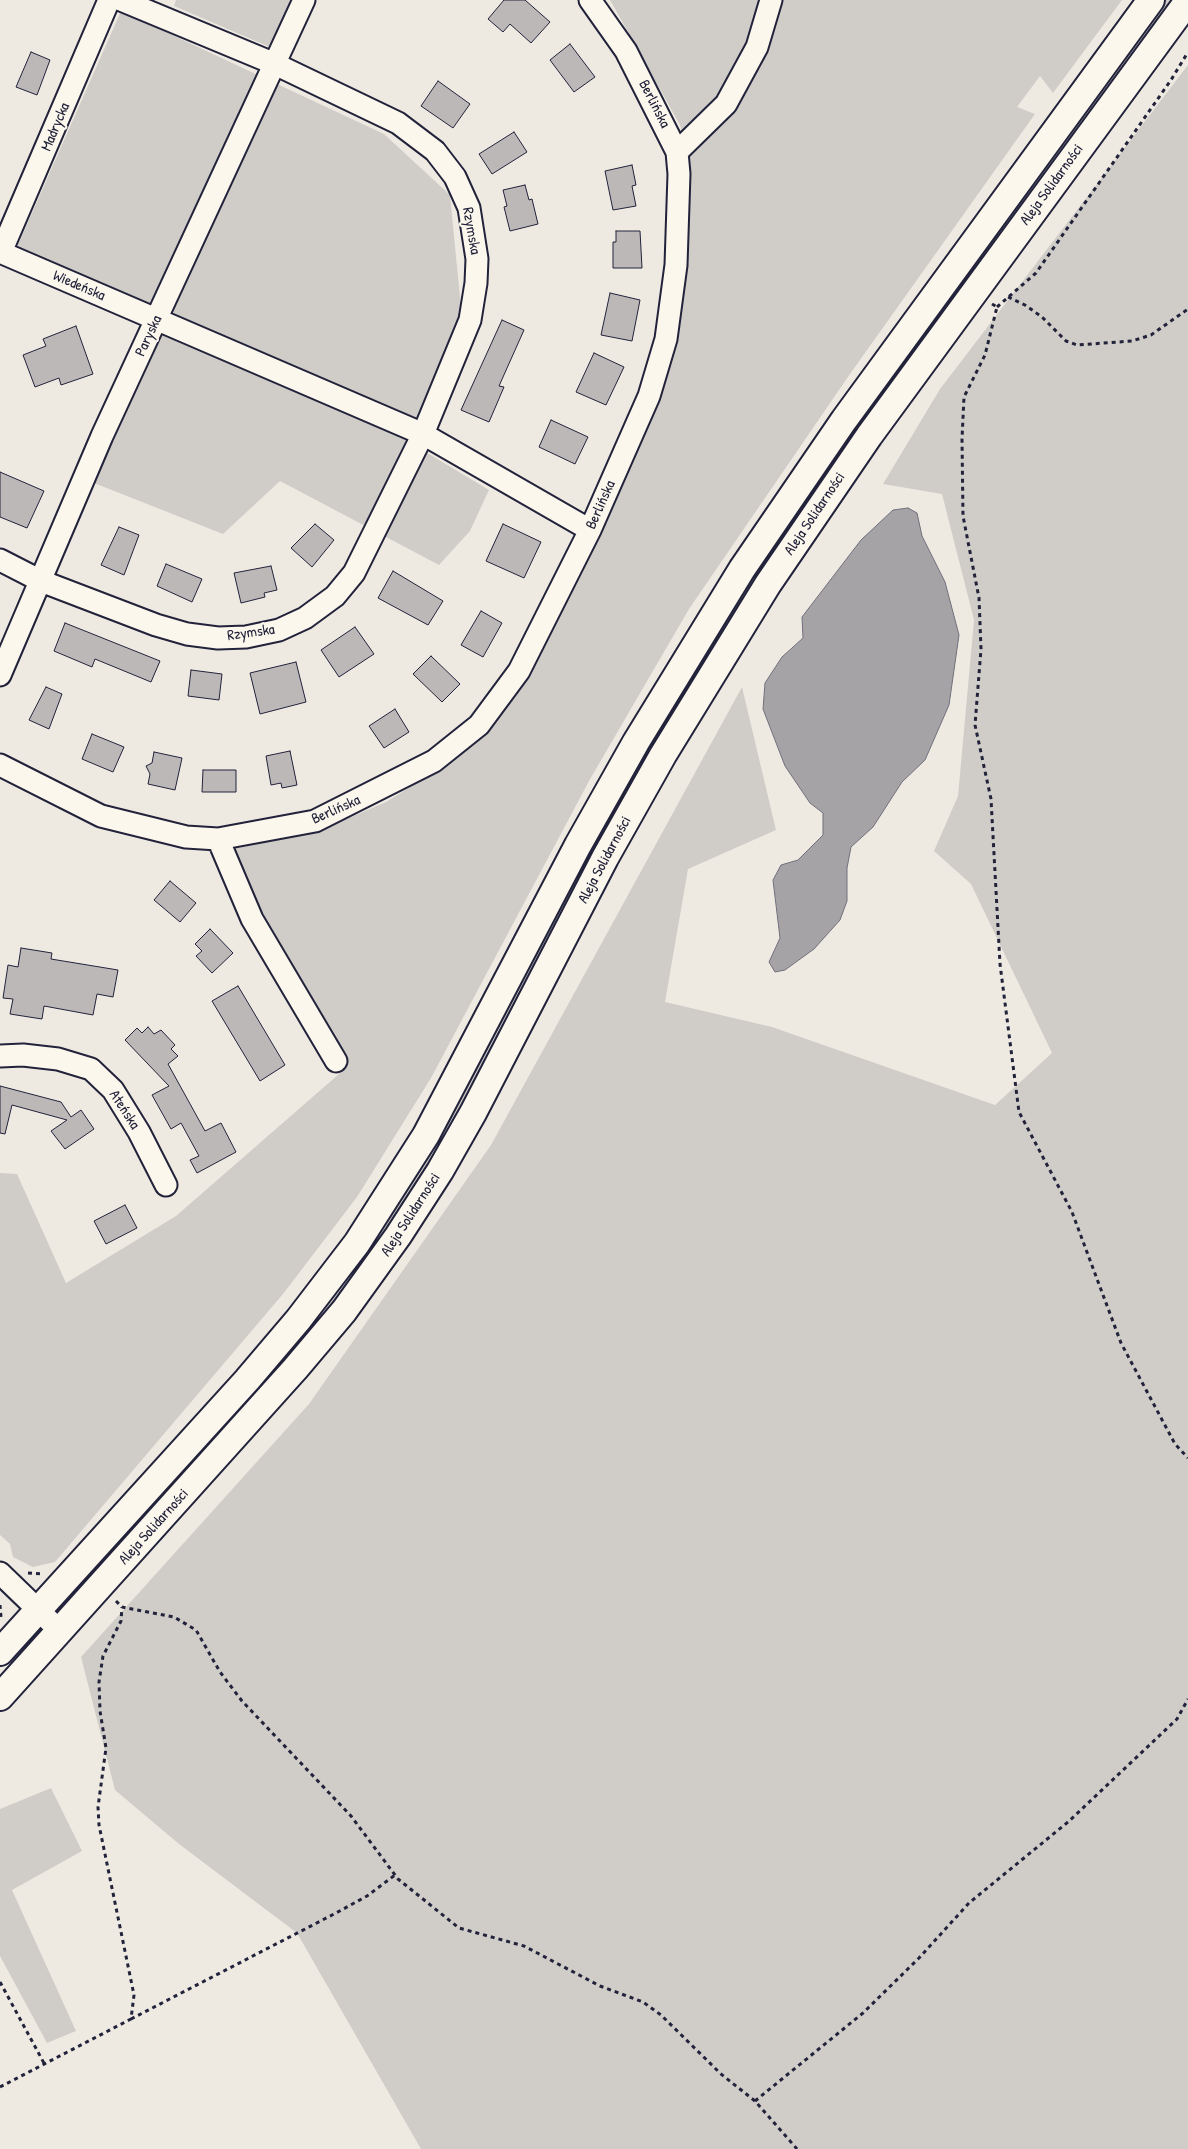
<!DOCTYPE html>
<meta charset="utf-8">
<style>
body{margin:0}
canvas{display:block;background:#eeeae2}
</style>
<canvas width="1188" height="2149"></canvas>
<script>
const context = document.querySelector('canvas').getContext('2d');
context.lineJoin = 'round';
function fillPath(path, color) { context.fillStyle = color; context.fill(path, 'evenodd'); }
const shape = rows => new Path2D(rows.map(r => 'M' + r).join(''));
function stroke(path, color, width, dash) { context.strokeStyle = color; context.lineWidth = width; context.lineCap = dash ? 'butt' : 'round'; context.setLineDash(dash || []); context.stroke(path); }
function drawText(font, color, halo, rows, align = 'center') {
  context.font = font + ' "Patrick Hand",sans-serif'; context.lineWidth = 4.5; context.setLineDash([]); context.textBaseline = 'middle'; context.strokeStyle = halo; context.fillStyle = color; for (const [text, x, y, turn = 0] of rows) {
    context.save(); context.translate(x, y); context.rotate((+turn || 0) * Math.PI / 180); context.textAlign = isNaN(turn) ? turn : align; if (halo) context.strokeText(text, 0, 0); context.fillText(text, 0, 0); context.restore();
  }
}
const green = shape([
 [176,0,293,0,272,48,174,6],
 [610,0,1122,0,1053,93,1040,76,1017,107,1035,114,850,374,689,609,589,781,431,1078,357,1197,283,1294,55,1562,33,1567,13,1557,10,1544,0,1535,0,1173,17,1174,66,1283,176,1216,347,1067,228,850,317,832,386,802,457,758,511,702,596,537,676,336,687,266,690,170,680,125],
 [1164,0,1176,0,913,358,431,1166,335,1305,101,1571,93,1564,280,1357,645,746,800,500],
 [121,11,384,134,450,195,462,318,424,451,489,490,470,531,439,565,280,481,223,534,94,483,171,316,17,247],
 [1188,65,1188,2149,421,2149,297,1933,179,1844,115,1790,81,1657,309,1404,491,1145,742,687,776,830,688,869,665,1002,772,1027,995,1105,1052,1053,971,884,934,851,958,796,974,620,942,494,883,484,940,389],
 [51,1788,82,1851,12,1890,76,2031,47,2043,0,1956,0,1809]
]);
const water = shape([
 [908,508,917,513,922,536,945,582,959,635,949,705,925,760,902,782,873,827,851,847,847,868,847,901,840,920,814,949,785,970,775,972,769,962,780,938,773,880,781,865,798,860,823,835,823,813,810,803,785,766,763,709,765,683,782,657,803,638,802,617,861,540,893,510,908,508]
]);
const building = shape([
 [504,0,525,0,550,22,531,43,510,24,503,32,488,19,504,0],
 [570,44,595,77,574,92,550,60,570,44],
 [31,52,50,60,37,95,16,87,31,52],
 [438,81,470,104,453,128,421,106,438,81],
 [514,132,527,152,492,174,479,154,514,132],
 [632,165,636,185,632,186,636,206,613,210,605,171,632,165],
 [525,185,529,200,532,199,538,224,510,231,504,207,507,206,503,190,525,185],
 [616,231,640,231,642,268,613,268,613,242,616,242,616,231],
 [610,293,640,300,632,341,601,335,610,293],
 [502,320,524,330,499,386,504,387,489,422,461,410,502,320],
 [76,326,93,374,61,385,59,378,35,387,23,355,46,346,43,339,76,326],
 [594,353,624,367,606,405,576,392,594,353],
 [551,420,588,437,575,464,539,447,551,420],
 [0,472,44,491,27,528,0,517,0,472],
 [315,524,334,540,312,567,291,548,315,524],
 [503,524,541,542,524,578,486,561,503,524],
 [119,527,139,535,124,575,101,565,119,527],
 [166,564,202,579,192,602,157,586,166,564],
 [271,566,277,590,264,593,265,597,241,603,234,573,271,566],
 [393,571,443,601,428,625,378,598,393,571],
 [481,611,502,623,483,657,461,645,481,611],
 [65,623,160,661,151,682,95,659,92,667,54,651,65,623],
 [355,627,374,654,339,677,321,650,355,627],
 [431,656,460,684,442,702,413,674,431,656],
 [296,662,306,702,260,714,250,673,296,662],
 [191,670,222,674,219,700,188,696,191,670],
 [46,687,62,694,49,729,29,720,46,687],
 [395,709,409,732,384,748,369,726,395,709],
 [92,734,124,747,113,772,82,759,92,734],
 [290,751,297,785,282,788,281,783,271,785,266,756,290,751],
 [154,752,182,758,175,790,148,784,150,774,146,766,152,763,154,752],
 [203,770,236,770,236,792,202,792,203,770],
 [170,881,196,903,180,922,154,900,170,881],
 [210,929,233,953,212,973,196,956,202,951,195,944,210,929],
 [21,948,52,953,51,959,118,970,113,997,97,994,93,1015,44,1006,42,1019,10,1014,13,999,3,998,8,965,18,967,21,948],
 [238,986,285,1065,260,1081,212,1001,238,986],
 [148,1027,154,1034,161,1030,175,1045,171,1049,178,1056,168,1064,205,1131,221,1123,236,1152,197,1173,190,1160,199,1156,181,1123,171,1129,152,1095,169,1086,125,1040,137,1028,142,1033,148,1027],
 [0,1086,61,1102,71,1117,81,1110,94,1129,65,1149,51,1131,67,1120,12,1105,5,1134,0,1133,0,1086],
 [125,1205,137,1228,106,1244,94,1221,125,1205]
]);
const path = shape([
 [1008,297,1025,305,1042,317,1066,341,1077,345,1132,341,1151,335,1188,309],
 [992,304,997,307,985,355,964,397,962,439,963,516,979,598,981,649,975,725,991,799,1000,964,1019,1112,1072,1212,1121,1343,1175,1444,1188,1458],
 [997,307,1036,273,1171,80,1188,52],
 [28,1573,42,1574],
 [116,1601,122,1607,174,1617,196,1630,220,1672,242,1701,351,1816,398,1879,459,1928,524,1946,600,1986,643,2002,661,2015,721,2074,755,2101,797,2149],
 [0,1605,1,1617],
 [0,1982,45,2065],
 [131,2019,336,1913,367,1896,395,1875],
 [0,2087,131,2019,134,1995,99,1825,98,1807,106,1748,100,1711,99,1682,103,1656,121,1621,122,1607],
 [755,2101,863,2013,919,1958,969,1903,1068,1822,1177,1719,1188,1699]
]);
const minor = shape([
 [677,152,726,104,757,47,771,0],
 [0,252,423,434,590,530],
 [1,252,109,0],
 [0,560,41,581,156,625,187,634,218,638,246,637,279,630,305,618,335,596,354,573,423,434,470,320,476,283,477,259,469,208,455,177,435,151,398,123,275,64,121,0],
 [0,675,102,436,304,0],
 [0,765,101,816,186,837,218,839,315,821,434,761,479,725,519,671,590,530,649,396,666,339,676,265,679,174,677,152,626,51,590,0],
 [218,839,252,919,336,1061],
 [0,1056,23,1055,58,1059,91,1069,113,1090,139,1132,166,1185],
 [0,1573,60,1631]
]);
const major = shape([
 [0,1652,247,1380,298,1320,357,1243,426,1135,578,845,636,742,742,569,844,420,1151,0],
 [0,1697,295,1369,344,1311,398,1236,440,1171,473,1113,605,858,663,755,768,584,869,436,1188,1]
]);
const streetNames = [
 ["Berlińska",654,104,63],
 ["Madrycka",56,127,-67],
 ["Aleja Solidarności",1052,185,-54],
 ["Rzymska",471,231,80],
 ["Wiedeńska",79,286,23],
 ["Paryska",149,336,-65],
 ["Berlińska",601,505,-66],
 ["Aleja Solidarności",815,514,-56],
 ["Rzymska",251,633,-8],
 ["Berlińska",336,810,-24],
 ["Aleja Solidarności",605,860,-62],
 ["Ateńska",124,1110,57],
 ["Aleja Solidarności",411,1215,-57],
 ["Aleja Solidarności",154,1527,-48]
];
fillPath(green, '#d0cdc9');
fillPath(water, '#a6a3a7');
stroke(water, '#716f7c', 1);
fillPath(building, '#bcb8b8');
stroke(building, '#22223b', 1);
stroke(minor, '#22223b', 25);
stroke(major, '#22223b', 30);
stroke(path, '#22223b', 3, [4, 4]);
stroke(minor, '#fbf7ec', 21);
stroke(major, '#fbf7ec', 26);
drawText('15px', '#22223b', '#fbf7ec', streetNames);
</script>
